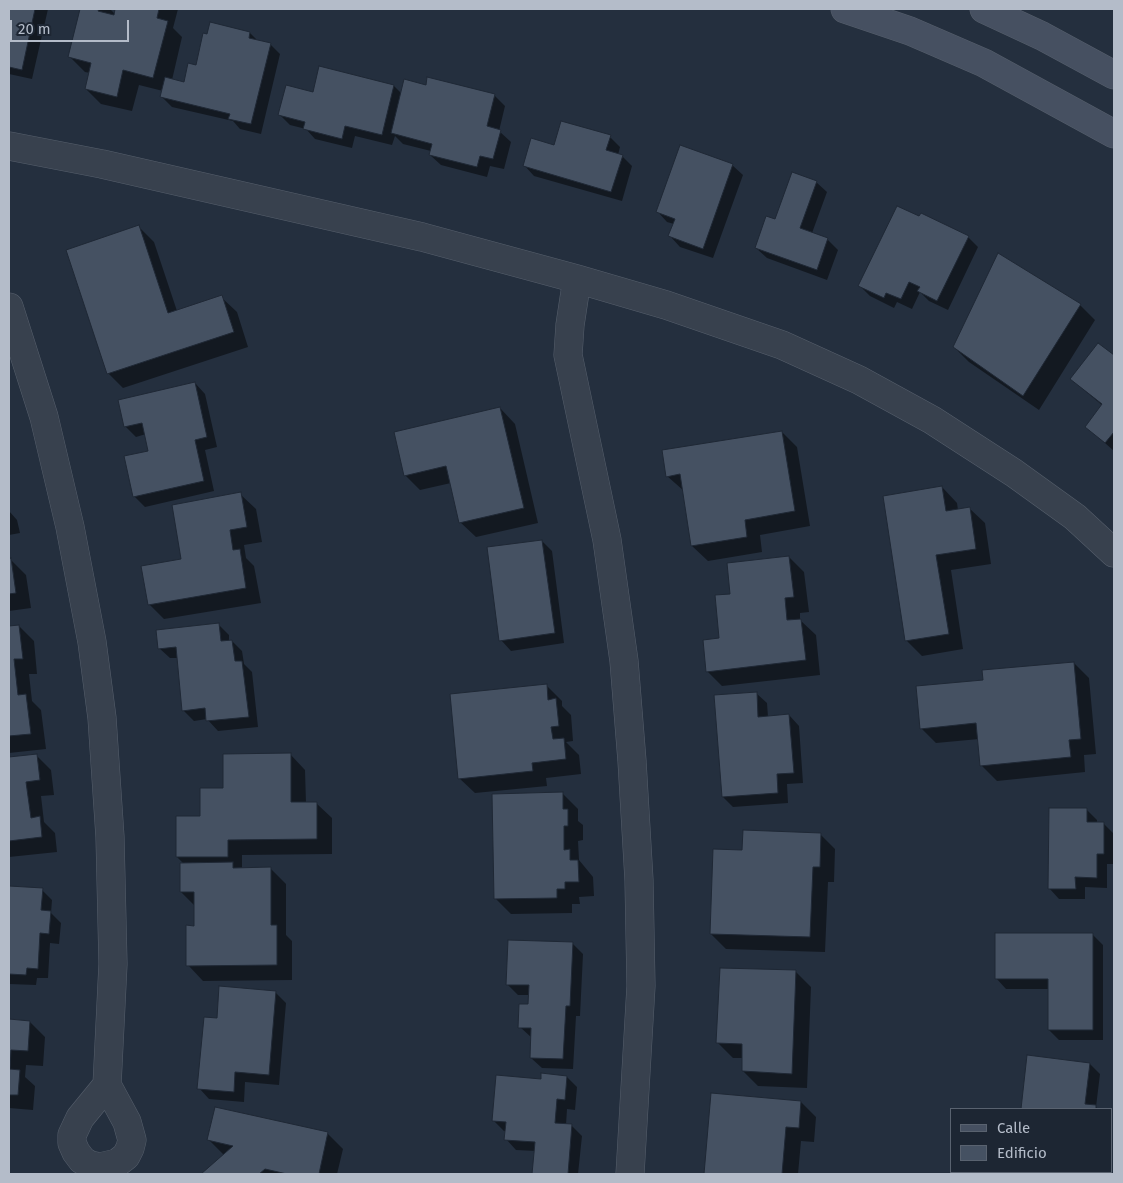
<!DOCTYPE html>
<style>
body{margin:0}
#map{position:relative;width:1123px;height:1183px;overflow:hidden;background:#242f3e;font-family:"Fira Sans",sans-serif}
canvas{display:block}
.frame{position:absolute;inset:0;border:10px solid #b4bcc9;pointer-events:none}
.legend{position:absolute;left:950px;top:1108px;width:162px;height:65px;box-sizing:border-box;background:#1d2633;border:1px solid #59626f;margin:0;padding:6px 9px;list-style:none;font-size:15px;color:#b4bcc9}
.legend li{display:flex;align-items:center;gap:10px;height:25px}
.legend b{width:25px;border:1px solid #59626f}
.scale{position:absolute;left:10px;top:20px;width:119px;height:22px;box-sizing:border-box;border:2px solid #b4bcc9;border-top:0;padding-left:6px;font-size:15px;line-height:18px;white-space:nowrap;color:#b4bcc9;-webkit-text-stroke:4px #1d2633;paint-order:stroke}
</style>
<div id="map">
<canvas width="1123" height="1183"></canvas>
<div class="frame"></div>
<ul class="legend">
<li><b style="height:6px;background:#465061"></b>Calle</li>
<li><b style="height:14px;background:#455162"></b>Edificio</li>
</ul>
<div class="scale">20 m</div>
</div>
<script>
const context = document.querySelector('canvas').getContext('2d');
context.lineJoin = 'round';
function fillPath(path, color) { context.fillStyle = color; context.fill(path, 'evenodd'); }
const shape = rows => new Path2D(rows.map(r => 'M' + r).join(''));
function stroke(path, color, width, dash) { context.strokeStyle = color; context.lineWidth = width; context.lineCap = dash ? 'butt' : 'round'; context.setLineDash(dash || []); context.stroke(path); }
const shadow = shape([
 [9,9,48,9,32,79,9,74],
 [81,9,110,9,115,14,117,9,178,9,173,28,182,37,172,80,185,83,197,66,250,33,258,41,270,44,280,54,261,134,240,129,233,121,172,107,161,96,163,91,139,85,132,111,101,104,86,89,90,73,85,72,70,57],
 [428,79,495,96,505,106,499,131,511,142,504,169,490,166,487,177,441,165,430,155,431,151,403,144,395,136,392,145,355,136,352,148,315,139,306,129,290,125,280,115,314,93,394,86,402,94,427,87],
 [610,137,620,147,618,155,622,156,632,166,622,201,534,176,524,165,555,146],
 [732,165,743,175,713,258,680,247,670,236,674,224,667,222,657,211],
 [816,182,827,192,812,233,827,239,838,250,827,280,767,258,756,248,775,221],
 [139,227,154,242,177,311,221,297,237,312,248,347,123,388,108,373],
 [968,237,978,247,948,310,929,301,920,292,912,309,897,302,894,308,870,296,860,286],
 [1080,305,1095,320,1039,410,969,362,954,347],
 [1098,344,1114,357,1114,451,1087,427,1103,406,1071,379],
 [195,383,205,394,217,447,205,450,214,491,145,507,134,496,150,452,146,434,136,437,125,426],
 [500,408,515,424,538,523,476,537,460,522,451,483,420,490,405,475],
 [782,432,797,447,810,526,760,535,762,552,708,561,692,546,684,491,667,476],
 [942,487,957,503,958,510,969,508,985,523,991,564,951,570,963,649,922,656,907,641],
 [240,494,256,509,262,542,244,545,246,558,254,566,261,603,164,619,149,604,183,560],
 [9,511,17,520,20,533,9,535],
 [542,541,552,551,564,643,511,651,501,640],
 [789,557,804,572,809,612,800,613,800,620,816,635,820,675,722,686,707,671,720,639],
 [9,560,11,560,26,575,31,608,9,611],
 [218,624,229,635,229,641,232,641,242,651,244,664,252,672,258,727,218,731,207,719,194,721,183,710,178,658,170,658,159,648],
 [19,626,34,641,37,674,29,674,32,701,41,710,46,749,9,753,9,627],
 [1074,663,1089,678,1096,754,1084,755,1085,772,997,781,981,765,979,739,936,743,921,728,984,681],
 [546,685,562,701,562,706,571,715,573,741,566,742,579,755,581,774,546,778,547,786,475,793,459,778],
 [756,693,767,703,768,717,789,715,799,726,803,783,787,784,788,803,733,807,723,797],
 [290,754,305,770,306,803,316,803,332,818,332,854,242,855,242,869,270,868,286,884,286,935,292,941,292,980,203,981,188,965,195,927,195,906,181,892,184,864,177,857,201,817,225,789],
 [36,755,51,770,54,795,41,796,44,822,55,833,57,852,9,857,9,758],
 [562,793,578,809,578,821,583,825,583,840,578,841,579,860,593,877,594,896,579,897,580,904,572,904,572,913,511,914,496,899],
 [1086,809,1097,820,1097,823,1103,823,1114,834,1114,864,1107,864,1107,888,1085,887,1085,899,1059,899,1049,888],
 [820,834,835,849,834,882,828,882,825,952,726,949,711,934,744,851],
 [9,888,42,890,52,900,51,913,61,923,59,944,50,943,48,978,37,978,36,985,9,984],
 [1092,934,1103,945,1103,1040,1059,1040,1049,1030,1049,989,1006,989,996,978],
 [572,943,583,954,580,1016,576,1016,573,1069,542,1068,531,1058,532,1038,520,1027,529,1006,529,995,518,995,507,984],
 [796,972,811,987,807,1088,758,1086,743,1071,743,1058,733,1058,718,1043],
 [275,992,286,1003,279,1085,245,1082,244,1102,209,1099,199,1088,218,1019],
 [9,1021,30,1022,45,1037,43,1066,26,1065,25,1077,35,1086,33,1110,9,1108],
 [1028,1056,1090,1064,1100,1074,1096,1107,1098,1109,1023,1109],
 [567,1077,577,1087,575,1110,567,1109,566,1125,571,1125,582,1136,578,1174,534,1174,536,1151,516,1150,506,1139,506,1131,504,1131,493,1120,542,1081],
 [712,1094,801,1102,816,1117,814,1142,801,1141,798,1174,705,1174],
 [327,1133,343,1149,337,1174,203,1174,224,1155,209,1140]
]);
const building = shape([
 [9,9,35,9,22,70,9,67,9,9],
 [80,9,99,9,98,11,114,15,115,9,159,9,157,18,168,21,153,78,123,70,117,97,85,89,91,63,68,57,80,9],
 [210,22,250,32,249,38,271,43,251,124,228,119,230,114,160,97,165,77,184,82,188,63,196,65,203,33,207,34,210,22],
 [319,66,394,85,382,135,345,126,342,139,303,129,305,122,278,115,286,85,313,92,319,66],
 [427,77,495,94,487,126,501,130,493,159,480,156,477,167,429,155,432,144,391,133,404,79,426,85,427,77],
 [561,121,611,135,606,150,623,155,611,192,523,166,531,138,554,145,561,121],
 [680,145,733,164,703,249,668,236,675,219,656,212,680,145],
 [792,172,817,181,800,228,828,238,817,270,755,248,766,216,775,219,792,172],
 [897,206,919,216,921,213,969,236,937,301,917,291,920,287,909,282,901,299,886,293,884,298,858,286,897,206],
 [139,225,168,313,222,295,234,332,107,374,66,250,139,225],
 [998,253,1081,304,1023,396,953,347,998,253],
 [1098,343,1114,355,1114,432,1105,443,1085,427,1102,404,1070,379,1098,343],
 [195,382,207,437,195,440,204,481,133,497,124,456,148,451,142,423,124,427,118,400,195,382],
 [500,407,524,508,459,523,446,466,404,476,394,432,500,407],
 [782,431,795,511,745,520,747,537,691,546,680,474,666,477,662,450,782,431],
 [942,486,946,511,970,507,976,549,936,555,949,634,905,641,883,496,942,486],
 [241,492,247,527,230,530,233,550,240,549,246,588,148,605,141,566,181,559,172,505,241,492],
 [542,540,555,633,499,641,487,547,542,540],
 [789,556,794,597,785,598,787,620,801,619,806,660,706,672,703,640,719,638,715,595,730,594,727,563,789,556],
 [11,558,16,593,9,594,9,559,11,558],
 [219,623,221,641,232,640,235,661,242,661,249,717,206,721,205,708,182,711,176,647,158,649,156,630,219,623],
 [19,625,23,659,14,659,18,695,26,694,31,734,9,736,9,626,19,625],
 [1074,662,1081,739,1069,740,1071,757,980,766,976,723,920,729,916,686,983,680,982,670,1074,662],
 [547,684,548,700,556,698,559,726,551,727,553,739,564,738,566,759,532,763,533,771,458,779,450,694,547,684],
 [757,692,758,717,789,714,794,773,777,774,778,793,722,797,714,695,757,692],
 [291,753,291,802,317,802,317,839,228,840,228,857,176,857,176,816,200,816,200,788,223,788,223,754,291,753],
 [37,754,40,780,26,782,31,818,40,816,42,837,9,841,9,757,37,754],
 [563,792,563,809,568,809,568,826,564,826,564,850,570,849,570,860,578,860,579,882,565,882,565,889,557,889,557,898,494,899,492,794,563,792],
 [1049,808,1087,808,1087,822,1104,822,1104,854,1097,854,1097,878,1075,877,1076,889,1048,889,1049,808],
 [743,830,821,833,820,867,813,867,810,937,710,934,713,849,742,850,743,830],
 [233,862,233,868,271,867,271,925,277,925,277,965,186,966,186,925,194,926,194,892,180,892,180,863,233,862],
 [9,886,43,888,41,910,51,911,49,934,40,933,38,969,27,968,26,975,9,974,9,886],
 [995,933,1093,933,1093,1030,1048,1030,1048,979,995,979,995,933],
 [508,940,573,942,570,1006,566,1006,563,1059,530,1058,531,1028,518,1028,519,1004,528,1004,529,985,506,985,508,940],
 [720,968,796,970,792,1074,742,1071,742,1044,716,1043,720,968],
 [219,986,276,991,269,1075,235,1072,234,1092,197,1089,204,1017,217,1018,219,986],
 [9,1019,30,1021,28,1051,11,1050,10,1069,20,1070,18,1095,9,1095,9,1019],
 [1027,1055,1090,1063,1085,1104,1096,1105,1096,1109,1021,1109,1027,1055],
 [541,1073,567,1076,565,1100,557,1099,555,1123,572,1124,568,1174,532,1174,535,1142,504,1140,506,1122,492,1121,496,1075,541,1079,541,1073],
 [711,1093,801,1101,799,1128,786,1127,782,1174,704,1174,711,1093],
 [215,1107,328,1132,319,1174,287,1174,265,1169,259,1174,201,1174,233,1146,207,1140,215,1107]
]);
const street = shape([
 [9,146,102,164,422,237,577,279,666,305,782,345,859,380,932,420,1014,473,1075,517,1114,553],
 [577,279,570,325,568,355,607,540,624,661,632,761,639,880,641,986,630,1174],
 [9,307,44,417,70,527,92,642,102,718,110,837,113,964,107,1085],
 [107,1085,127,1122,132,1140,130,1148,126,1156,117,1163,100,1167,90,1165,82,1160,76,1152,72,1143,72,1135,80,1118,107,1085]
]);
const secondary = shape([
 [845,9,910,31,984,63,1114,134],
 [984,9,1042,36,1114,75]
]);
fillPath(shadow, '#0007');
fillPath(building, '#455162');
stroke(building, '#1f2835', 1);
stroke(street, '#565f6c', 29);
stroke(secondary, '#565f6c', 29);
stroke(street, '#38414e', 28);
stroke(secondary, '#465061', 28);
</script>
